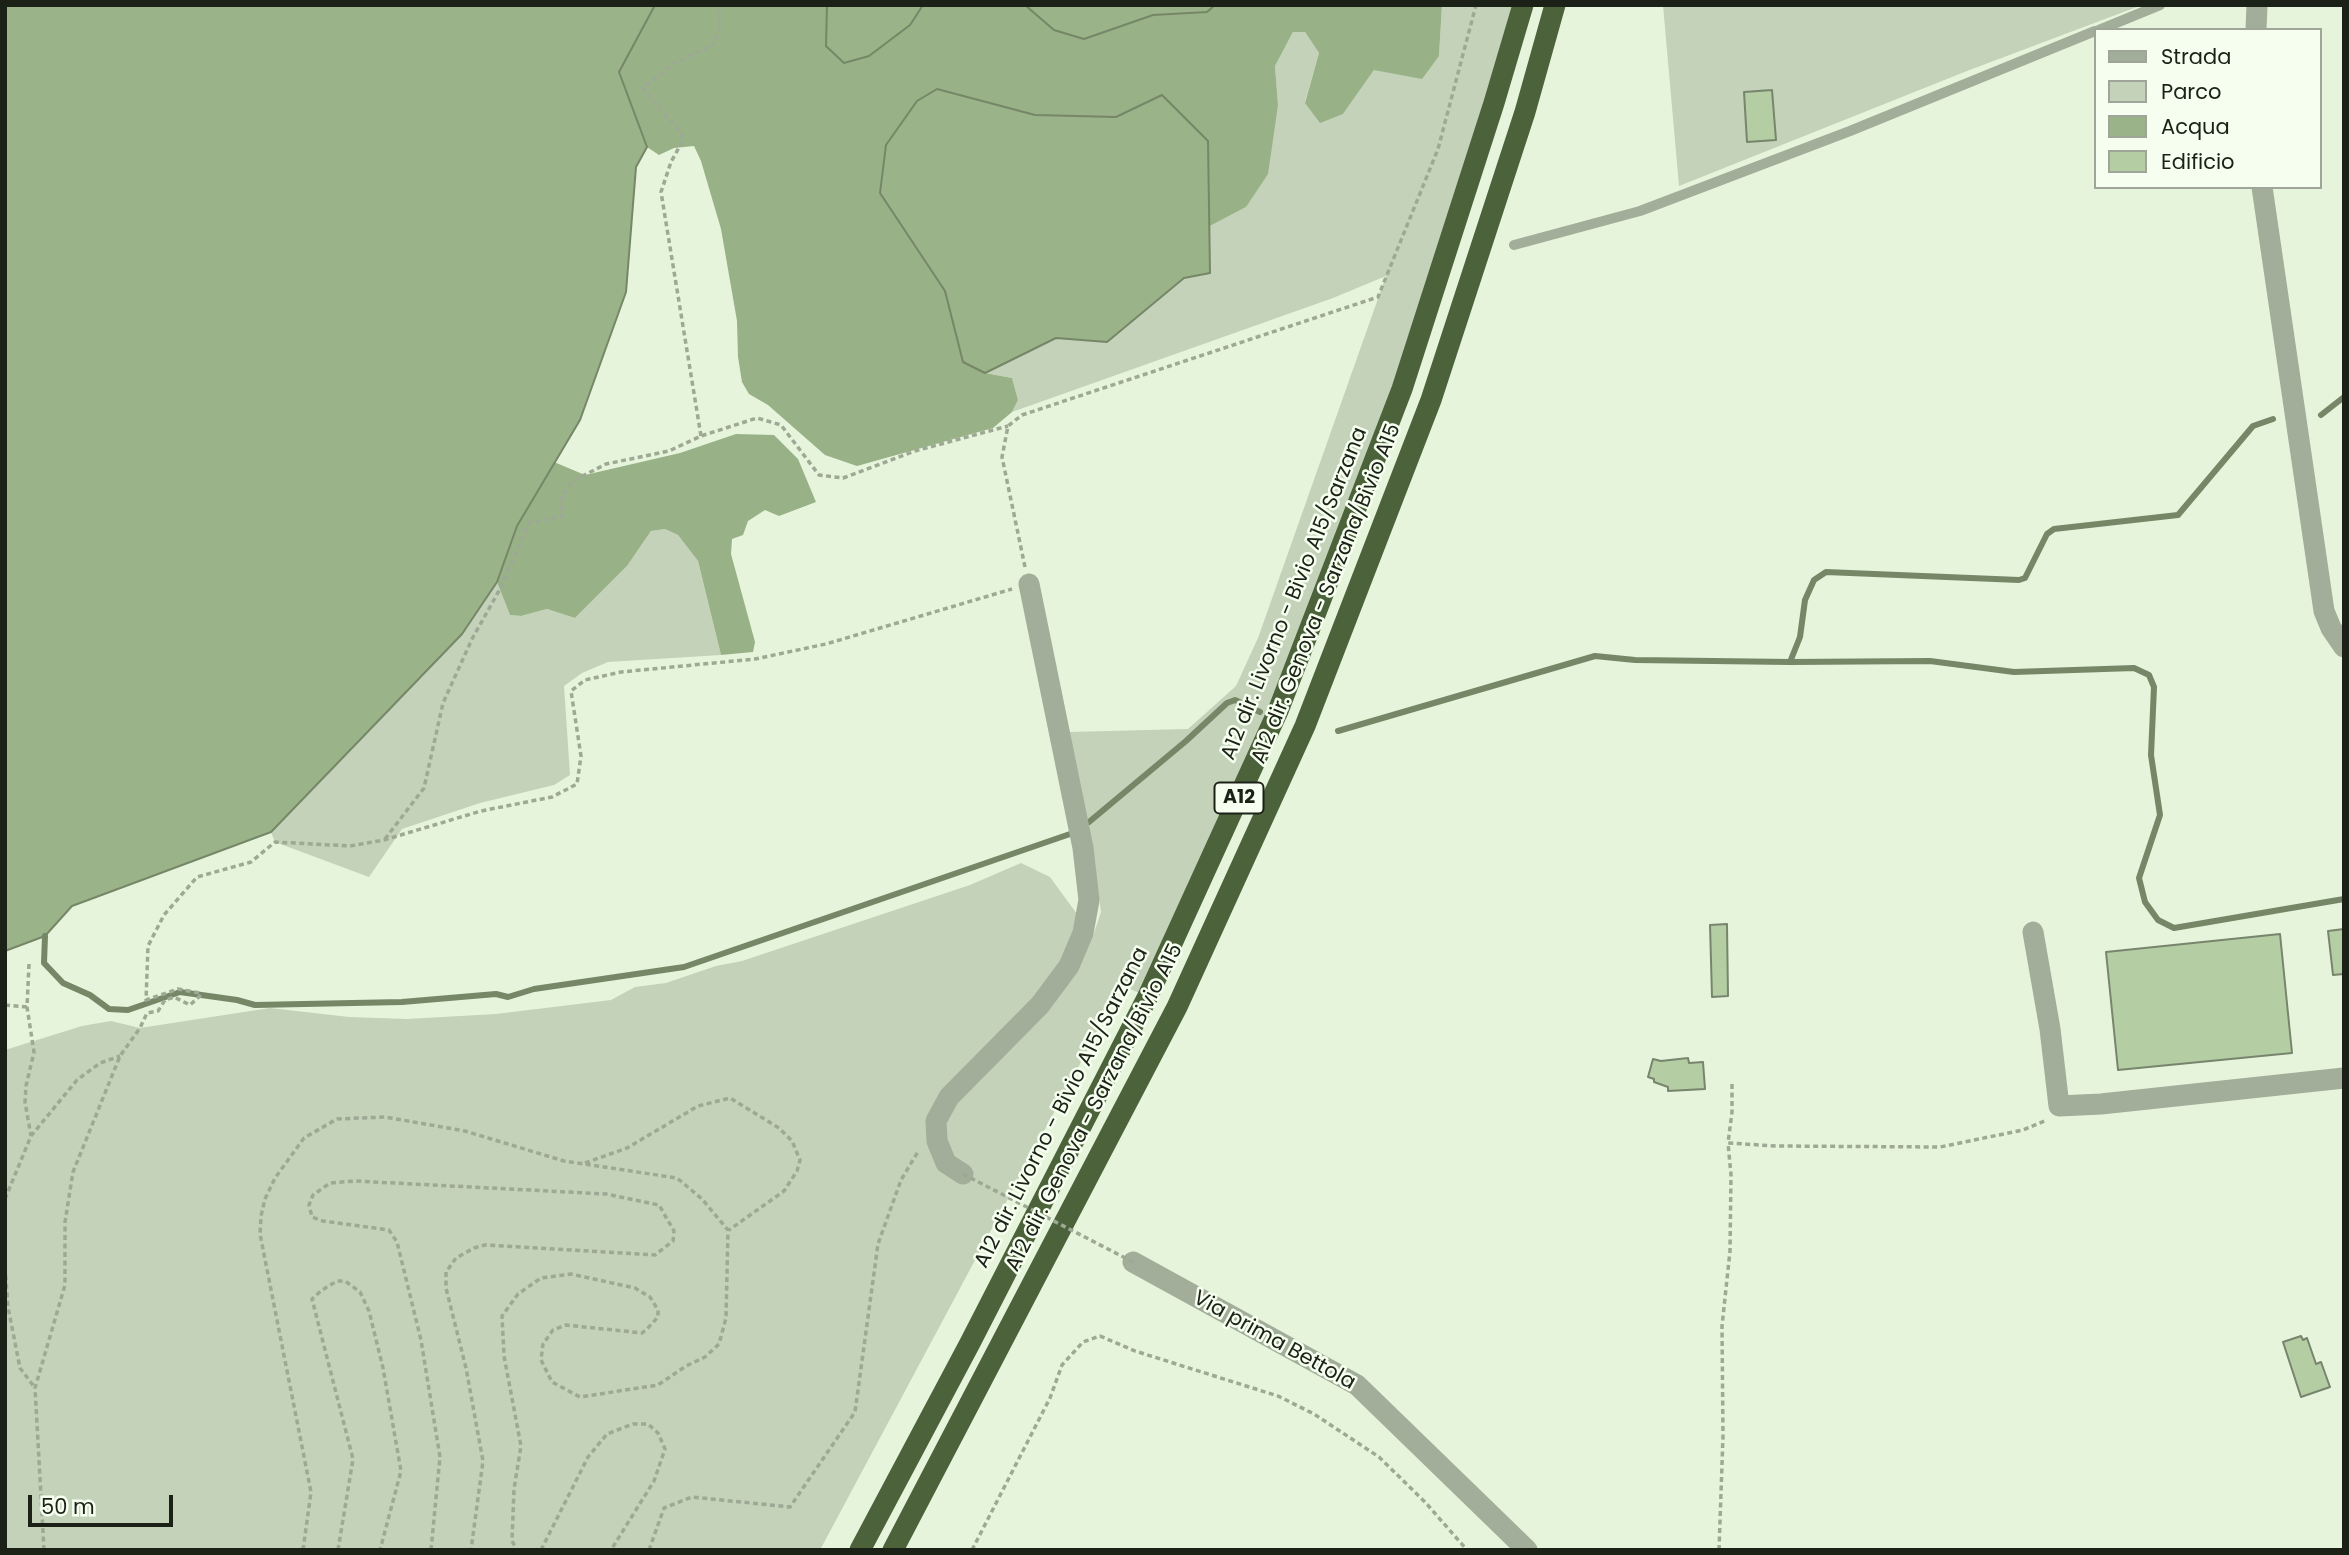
<!DOCTYPE html>
<style>
body{margin:0}
#map{position:relative;width:2349px;height:1555px;overflow:hidden;background:#e5f4da;font-family:Poppins,sans-serif}
canvas{display:block}
.frame{position:absolute;inset:0;border:7px solid #1c2118;pointer-events:none}
.legend{position:absolute;left:2094px;top:28px;width:228px;height:161px;box-sizing:border-box;background:#f6ffef;border:2px solid #9fa699;margin:0;padding:9px 12px;list-style:none;font-size:21px;color:#1c2118}
.legend li{display:flex;align-items:center;gap:14px;height:35px}
.legend b{width:35px;border:2px solid #9fa699}
.scale{position:absolute;left:28px;top:1495px;width:145px;height:32px;box-sizing:border-box;border:4px solid #1c2118;border-top:0;padding-left:9px;font-size:21px;line-height:24px;white-space:nowrap;color:#1c2118;-webkit-text-stroke:5px #f6ffef;paint-order:stroke}
</style>
<div id="map">
<canvas width="2349" height="1555"></canvas>
<div class="frame"></div>
<ul class="legend">
<li><b style="height:9px;background:#a2ad9a"></b>Strada</li>
<li><b style="height:19px;background:#c3d2b8"></b>Parco</li>
<li><b style="height:19px;background:#9bb389"></b>Acqua</li>
<li><b style="height:19px;background:#b4cda2"></b>Edificio</li>
</ul>
<div class="scale">50 m</div>
</div>
<script>
const context = document.querySelector('canvas').getContext('2d');
context.lineJoin = 'round';
function fillPath(path, color) { context.fillStyle = color; context.fill(path, 'evenodd'); }
const shape = rows => new Path2D(rows.map(r => 'M' + r).join(''));
function stroke(path, color, width, dash) { context.strokeStyle = color; context.lineWidth = width; context.lineCap = dash ? 'butt' : 'round'; context.setLineDash(dash || []); context.stroke(path); }
function drawText(font, color, halo, rows, align = 'center') {
  context.font = font + ' Poppins,sans-serif'; context.lineWidth = 5; context.setLineDash([]); context.textBaseline = 'middle'; context.strokeStyle = halo; context.fillStyle = color; for (const [text, x, y, turn = 0] of rows) {
    context.save(); context.translate(x, y); context.rotate((+turn || 0) * Math.PI / 180); context.textAlign = isNaN(turn) ? turn : align; if (halo) context.strokeText(text, 0, 0); context.fillText(text, 0, 0); context.restore();
  }
}
const green = shape([
 [1442,5,1523,5,1402,389,1148,996,1119,985,1120,989,820,1550,5,1550,5,1050,82,1026,111,1021,140,1028,270,1008,349,1017,407,1019,496,1014,611,1000,635,987,666,983,716,966,742,961,970,885,1021,863,1050,877,1093,936,1101,912,1093,853,1069,732,1188,729,1236,686,1258,638,1386,276,1333,298,1012,412,1018,400,1012,378,985,373,1056,338,1107,342,1185,278,1210,273,1208,227,1246,207,1278,105,1275,66,1293,32,1305,32,1319,53,1305,102,1343,114,1374,70,1439,56],
 [1663,5,2142,5,1967,71,1679,186],
 [665,529,678,535,698,561,721,655,608,662,582,673,564,686,570,775,554,785,480,803,402,829,369,877,275,842,271,832,462,634,497,582,510,615,521,616,547,609,575,618,627,566,651,531]
]);
const forest = shape([
 [655,5,827,5,826,45,910,25,923,5,1025,5,1054,30,1084,39,1153,15,1207,12,1215,5,1442,5,1439,56,1422,79,1374,70,1343,114,1320,123,1305,103,1319,53,1305,32,1293,32,1275,66,1278,105,1268,174,1246,207,1208,227,1208,141,1162,95,1116,117,1035,115,938,89,880,193,945,291,963,362,985,373,1012,378,1018,400,1012,412,993,428,857,466,825,455,768,405,749,394,742,382,738,357,737,321,721,229,701,161,694,146,674,148,659,155,647,147,619,72],
 [736,434,774,435,798,459,816,502,779,516,765,510,748,521,743,535,732,539,731,554,755,642,753,652,721,655,698,561,678,535,665,529,651,531,627,566,575,618,547,609,521,616,510,615,497,582,517,526,554,462,585,475,680,453]
]);
const water = shape([
 [5,5,655,5,619,72,647,147,636,167,626,292,580,420,517,526,497,582,462,634,271,832,72,906,45,936,5,951,5,5],
 [827,5,923,5,910,25,869,56,844,63,826,46,827,5],
 [1025,5,1215,5,1207,12,1153,15,1084,39,1054,30,1025,5],
 [937,89,1035,115,1116,117,1162,95,1208,141,1210,273,1184,278,1107,342,1056,338,985,373,963,362,945,291,880,193,886,145,917,101,937,89]
]);
const stream = shape([
 [2321,415,2344,397],
 [1790,662,1930,661,2014,672,2134,668,2149,675,2154,687,2151,755,2160,815,2139,878,2145,902,2158,920,2174,928,2344,899],
 [1338,731,1595,656,1635,660,1790,662,1800,637,1805,600,1814,580,1826,572,2019,580,2025,578,2047,534,2054,529,2178,515,2253,426,2273,419],
 [1089,822,1186,741,1227,703,1235,700,1260,712],
 [45,936,44,963,63,983,90,995,109,1009,128,1010,180,992,237,1000,255,1005,402,1002,496,994,508,997,534,989,684,967,1070,834]
]);
const building = shape([
 [1772,90,1776,140,1747,142,1744,92,1772,90],
 [1727,924,1728,996,1712,997,1710,925,1727,924],
 [2344,929,2344,974,2333,975,2328,931,2344,929],
 [2280,934,2292,1053,2118,1070,2106,952,2280,934],
 [1688,1058,1689,1063,1703,1062,1705,1089,1668,1091,1668,1087,1654,1082,1654,1079,1648,1077,1653,1059,1661,1061,1688,1058],
 [2301,1336,2303,1340,2307,1338,2316,1364,2321,1362,2330,1387,2301,1397,2283,1342,2301,1336]
]);
const path = shape([
 [701,436,661,192,671,162,682,142,682,134,643,88,676,62,713,45,719,31,719,5],
 [1025,567,1002,457,1008,426,1022,415,1378,297,1438,149,1476,5],
 [385,839,424,788,443,703,472,639,500,589,529,523,562,516,562,495,573,481,606,464,669,451,701,436,757,418,781,425,819,475,843,478,915,451,1008,426],
 [29,964,27,1007,34,1052,26,1086,25,1102,31,1136],
 [5,1005,27,1007],
 [1732,1084,1732,1112,1728,1143,1776,1146,1940,1147,2023,1130,2047,1120],
 [585,1163,627,1148,698,1106,730,1098,779,1128,792,1141,800,1160,797,1171,784,1191,729,1230],
 [5,1199,31,1136,77,1080,100,1063,120,1056],
 [5,1267,8,1307,20,1368,35,1388],
 [44,1550,35,1388,65,1285,65,1222,73,1172,120,1056,140,1028,147,1013,158,1011,165,1000,174,997,190,1005,201,995,200,993,178,989,146,1000,148,946,164,915,197,877,251,862,275,842,350,846,384,840,481,811,552,797,577,784,581,756,571,691,585,680,621,672,755,659,826,644,1012,589],
 [303,1550,311,1492,260,1234,261,1216,265,1199,275,1178,304,1138,337,1119,385,1117,465,1131,564,1161,677,1178,702,1199,728,1230,726,1318,719,1344,705,1357,686,1366,658,1385,580,1397,552,1382,541,1360,543,1344,553,1330,566,1325,642,1333,647,1329,658,1317,658,1310,650,1297,635,1288,571,1274,541,1278,518,1294,502,1316,504,1356,521,1446,514,1489,512,1541,517,1550],
 [338,1550,353,1459,312,1299,322,1290,337,1281,345,1281,360,1292,369,1311,383,1368,401,1471,380,1550],
 [431,1550,440,1457,421,1340,397,1242,389,1230,323,1221,312,1217,309,1205,313,1195,330,1183,355,1181,606,1194,659,1205,674,1231,673,1241,655,1255,485,1245,474,1248,456,1258,446,1272,446,1288,466,1368,483,1461,471,1550],
 [541,1550,588,1457,607,1434,633,1424,648,1424,658,1433,665,1449,654,1481,611,1550],
 [649,1550,664,1508,692,1497,790,1507,855,1412,878,1244,901,1180,919,1150],
 [972,1550,1050,1398,1062,1365,1083,1342,1100,1336,1135,1351,1278,1396,1314,1414,1379,1457,1425,1502,1467,1550],
 [1719,1550,1723,1436,1722,1326,1730,1251,1731,1175,1728,1143]
]);
const service = shape([
 [2099,30,2160,5],
 [1514,245,1640,211,1850,131,2095,31]
]);
const minor = shape([
 [2256,30,2257,5],
 [2262,187,2324,611,2331,628,2344,647],
 [2033,932,2050,1029,2059,1106,2101,1104,2344,1078],
 [963,1174,946,1163,937,1141,936,1121,949,1097,1040,1005,1069,966,1083,933,1089,900,1083,848,1029,584],
 [1133,1262,1357,1385,1527,1550]
]);
const motorway = shape([
 [860,1550,970,1343,1148,996,1278,711,1402,389,1494,103,1523,5],
 [893,1550,1177,1007,1305,726,1431,400,1525,112,1555,5]
]);
const pathBridge = shape([
 [963,1174,1133,1262]
]);
const shields = [
 [1239,798,49]
];
const shieldNames = [
 ["A12",1239,798]
];
const streetNames = [
 ["A12 dir. Livorno - Bivio A15/Sarzana",1295,594,-68],
 ["A12 dir. Genova - Sarzana/Bivio A15",1327,594,-68],
 ["A12 dir. Livorno - Bivio A15/Sarzana",1062,1108,-63],
 ["A12 dir. Genova - Sarzana/Bivio A15",1095,1108,-63],
 ["Via prima Bettola",1274,1341,29]
];
fillPath(green, '#c3d2b8');
fillPath(forest, '#99b187');
fillPath(water, '#9bb389');
stroke(water, '#758767', 2);
stroke(stream, '#758767', 6);
fillPath(building, '#b4cda2');
stroke(building, '#78856e', 2);
stroke(path, '#9da995', 3.5, [5, 3.5]);
stroke(service, '#a2ad9a', 10);
stroke(minor, '#a2ad9a', 21);
stroke(motorway, '#4c623b', 21);
stroke(pathBridge, '#9da995', 3.5, [5, 3.5]);
for (const [x, y, w] of shields) { const box = new Path2D(); box.roundRect(x - w / 2, y - 15.5, w, 31, 5); context.fillStyle = '#f6ffef'; context.fill(box); stroke(box, '#1c2118', 2); }
drawText('bold 19px', '#1c2118', null, shieldNames);
drawText('21px', '#1c2118', '#f6ffef', streetNames);
</script>
